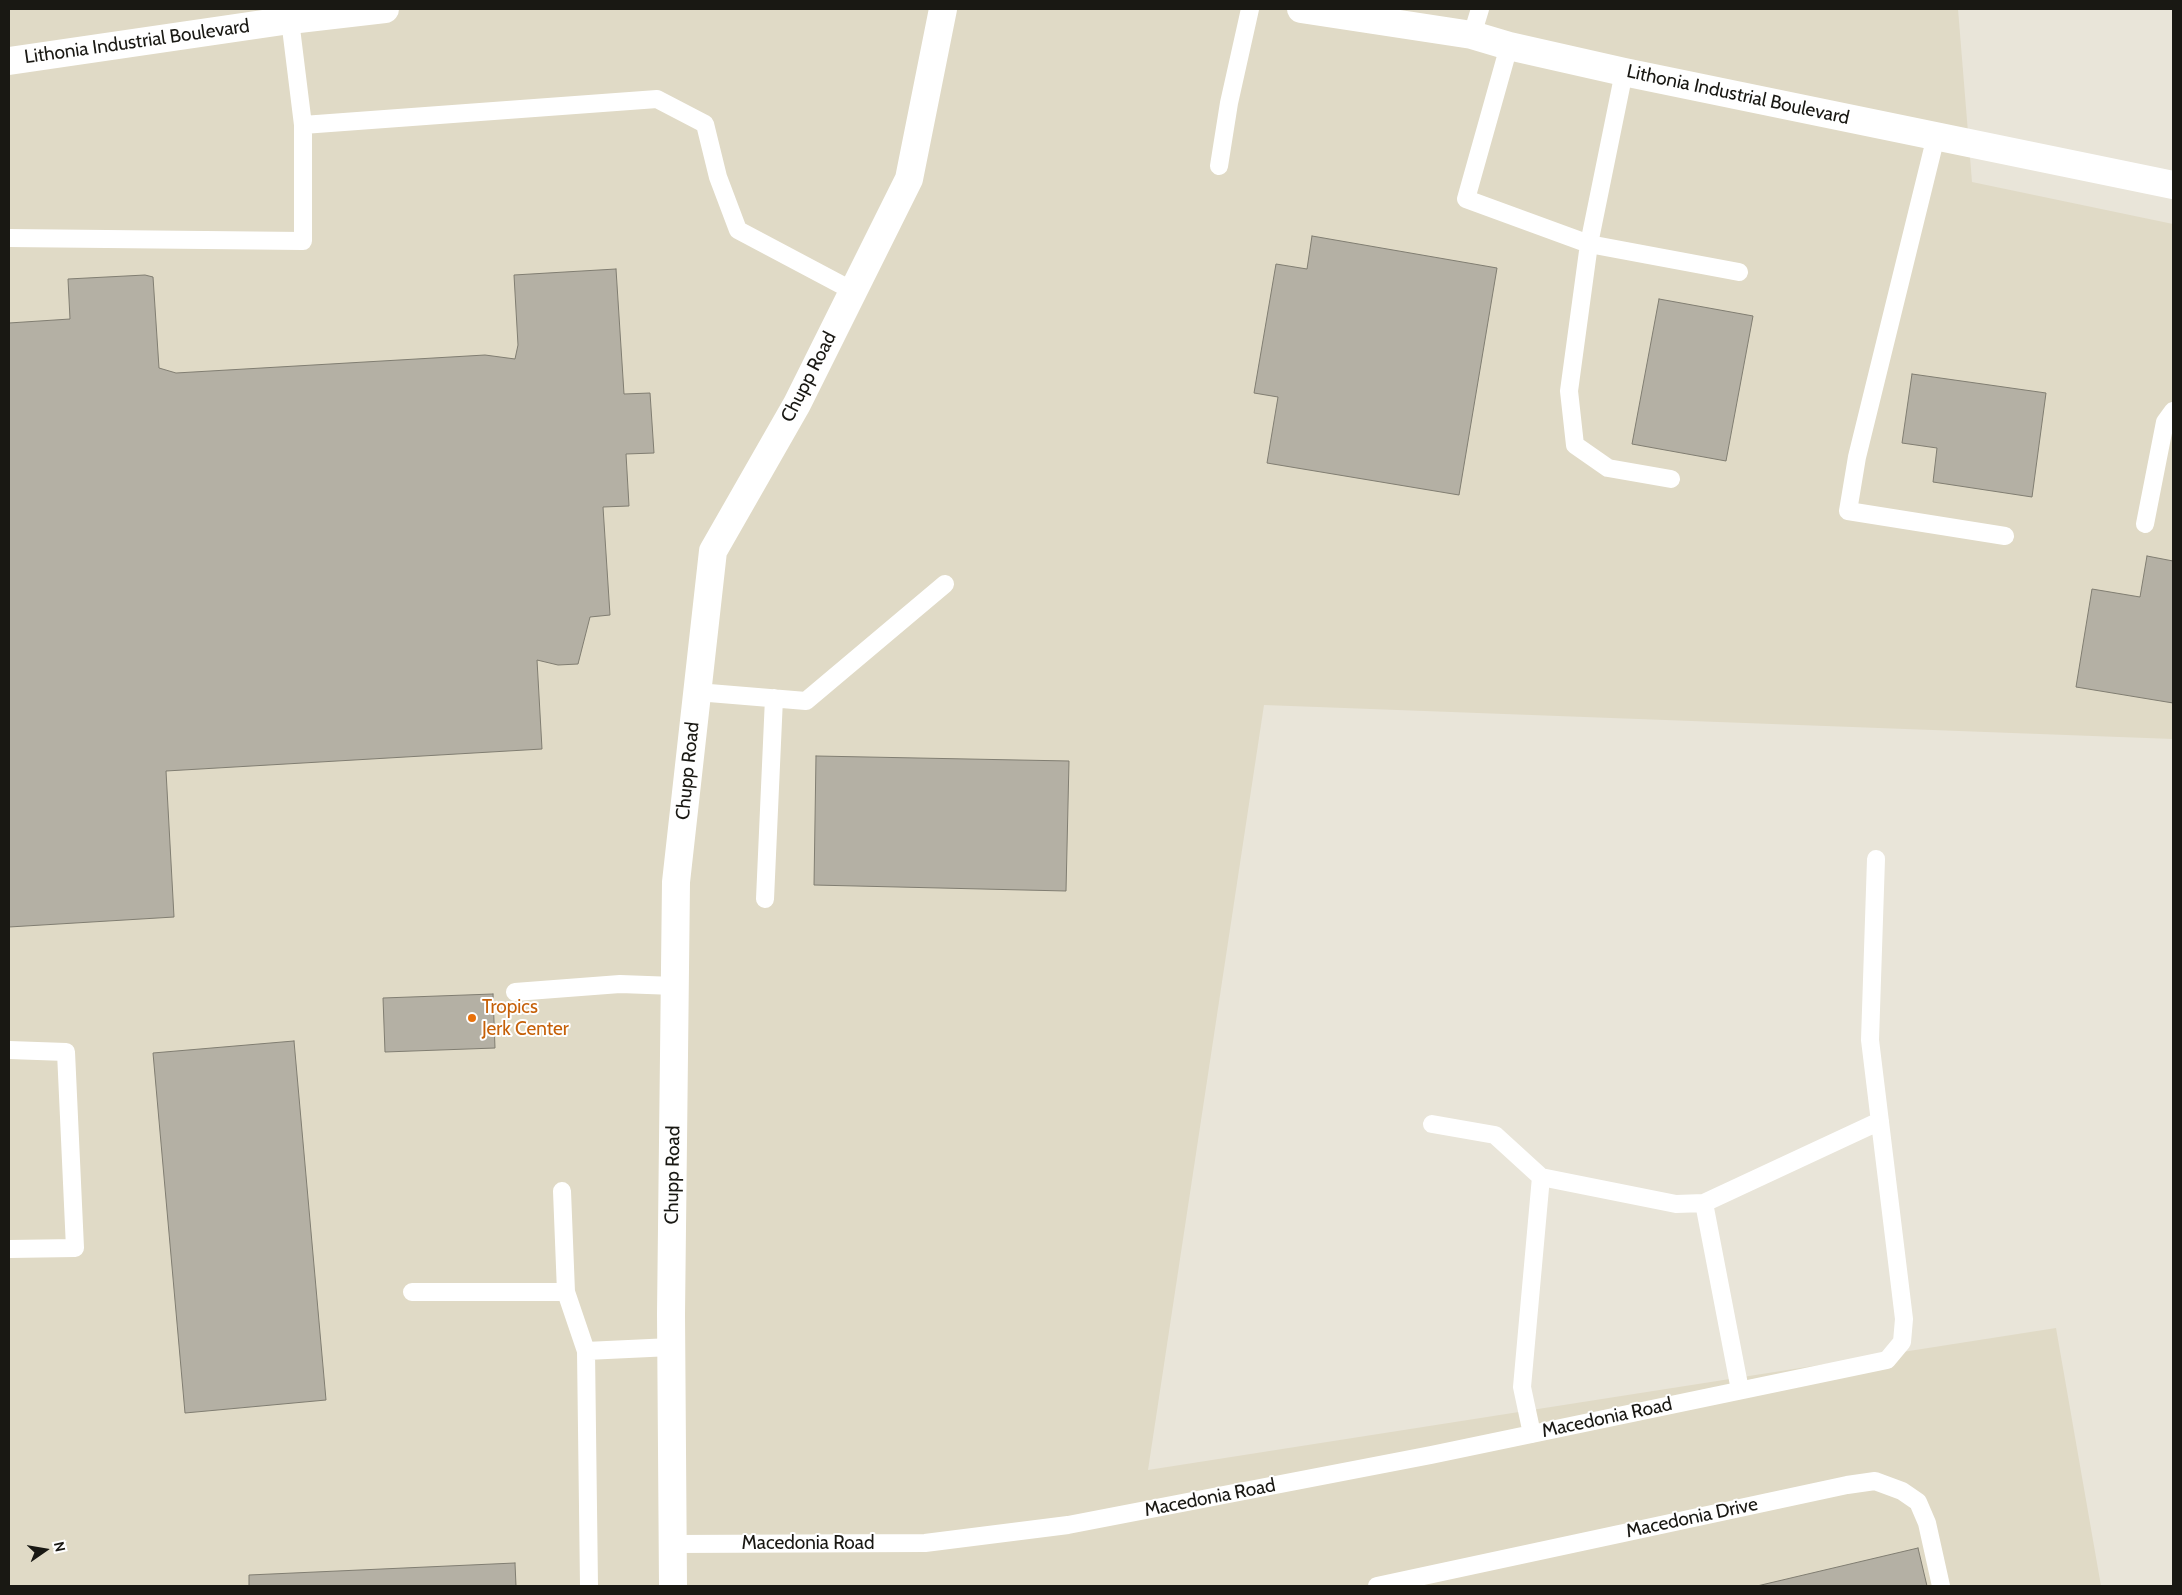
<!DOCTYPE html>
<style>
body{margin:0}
#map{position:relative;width:2182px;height:1595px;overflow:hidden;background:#e9e5d9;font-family:Cabin,sans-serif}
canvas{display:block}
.frame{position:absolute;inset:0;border:10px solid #191813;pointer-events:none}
.north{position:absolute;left:20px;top:1525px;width:50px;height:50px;-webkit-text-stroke:4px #fff;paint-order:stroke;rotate:77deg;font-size:14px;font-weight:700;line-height:20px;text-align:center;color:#191813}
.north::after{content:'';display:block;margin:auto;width:18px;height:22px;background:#191813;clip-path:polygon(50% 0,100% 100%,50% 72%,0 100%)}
</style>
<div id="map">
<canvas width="2182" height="1595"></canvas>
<div class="frame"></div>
<div class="north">N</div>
</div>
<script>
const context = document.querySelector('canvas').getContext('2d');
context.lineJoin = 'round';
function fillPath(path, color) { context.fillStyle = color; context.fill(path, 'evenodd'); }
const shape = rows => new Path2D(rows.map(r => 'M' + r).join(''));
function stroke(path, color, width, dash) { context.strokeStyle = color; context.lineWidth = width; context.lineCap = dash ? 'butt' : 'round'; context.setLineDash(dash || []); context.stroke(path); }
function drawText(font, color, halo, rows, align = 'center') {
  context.font = font + ' Cabin,sans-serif'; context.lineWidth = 4; context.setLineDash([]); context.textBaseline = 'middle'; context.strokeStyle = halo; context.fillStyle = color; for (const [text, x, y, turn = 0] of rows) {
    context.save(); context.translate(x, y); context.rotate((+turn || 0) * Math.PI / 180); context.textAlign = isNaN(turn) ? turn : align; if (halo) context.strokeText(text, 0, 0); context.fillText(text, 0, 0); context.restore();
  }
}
const built = shape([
 [9,9,1958,9,1972,182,2173,224,2173,739,1264,705,1148,1470,2056,1328,2101,1586,9,1586]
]);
const building = shape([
 [1312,236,1497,268,1459,495,1267,463,1278,397,1254,393,1276,264,1307,269,1312,236],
 [616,269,624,394,650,393,654,453,626,454,629,506,603,507,610,615,590,617,578,664,558,665,537,660,542,749,166,771,174,917,9,927,9,323,70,319,68,279,145,275,153,277,159,368,176,373,485,355,515,359,518,345,514,275,616,269],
 [1659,299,1753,316,1726,461,1632,444,1659,299],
 [1912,374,2046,393,2032,497,1933,482,1937,448,1902,443,1912,374],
 [2147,556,2173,561,2173,703,2076,687,2092,589,2140,597,2147,556],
 [816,756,1069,761,1066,891,814,885,816,756],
 [493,994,495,1048,385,1052,383,998,493,994],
 [294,1041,326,1400,185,1413,153,1053,294,1041],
 [1918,1548,1927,1586,1757,1586,1918,1548],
 [515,1563,516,1586,249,1586,249,1575,515,1563]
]);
const lane = shape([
 [290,20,303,125],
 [1472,35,1480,9],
 [1509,46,1466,199,1589,244,1739,272],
 [1624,72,1589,244,1569,391,1575,445,1608,468,1671,479],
 [1936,136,1857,457,1848,511,2005,536],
 [1219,166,1229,103,1250,9],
 [9,238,303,241,303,125,657,99,705,124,718,177,738,230,853,291],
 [2145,524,2165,422,2173,411],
 [697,692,806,701,945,584],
 [765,899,774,698],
 [515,992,620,984,675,986],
 [9,1050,66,1052,75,1248,9,1249],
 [1432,1124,1495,1135,1541,1177,1522,1387,1532,1434],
 [1541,1177,1676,1204,1704,1203,1880,1121],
 [562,1191,566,1292],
 [1704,1203,1740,1390],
 [412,1292,566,1292,586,1351],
 [672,1544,925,1543,1068,1525,1431,1455,1887,1360,1902,1342,1904,1319,1870,1040,1876,859],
 [589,1586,586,1351,671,1347],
 [1377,1586,1847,1485,1875,1481,1902,1491,1918,1502,1927,1523,1941,1586]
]);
const secondary = shape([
 [1301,9,1472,35,1509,46,1624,72,2173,185],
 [9,61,290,20,385,9],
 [673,1586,671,1314,676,882,713,551,797,404,909,179,943,9]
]);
const markers = [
 [472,1018,5,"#e8710a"]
];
const streetNames = [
 ["Lithonia Industrial Boulevard",137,42,-8],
 ["Lithonia Industrial Boulevard",1738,95,12],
 ["Chupp Road",809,377,-63],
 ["Chupp Road",688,771,-84],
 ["Chupp Road",673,1175,-89],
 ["Macedonia Road",1607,1418,-12],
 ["Macedonia Road",1210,1498,-11],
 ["Macedonia Drive",1692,1518,-12],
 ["Macedonia Road",808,1543]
];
const foodNames = [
 ["Tropics",482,1007],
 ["Jerk Center",482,1029]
];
fillPath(built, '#e0dac6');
fillPath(building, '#b4b0a4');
stroke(building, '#817e72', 1);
stroke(lane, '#fff', 18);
stroke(secondary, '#fff', 28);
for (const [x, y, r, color] of markers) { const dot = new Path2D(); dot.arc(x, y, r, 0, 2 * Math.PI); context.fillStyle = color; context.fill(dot); stroke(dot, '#fff', 2); }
drawText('19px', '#191813', '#fff', streetNames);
drawText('19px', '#c56008', '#fff', foodNames, 'left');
</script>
